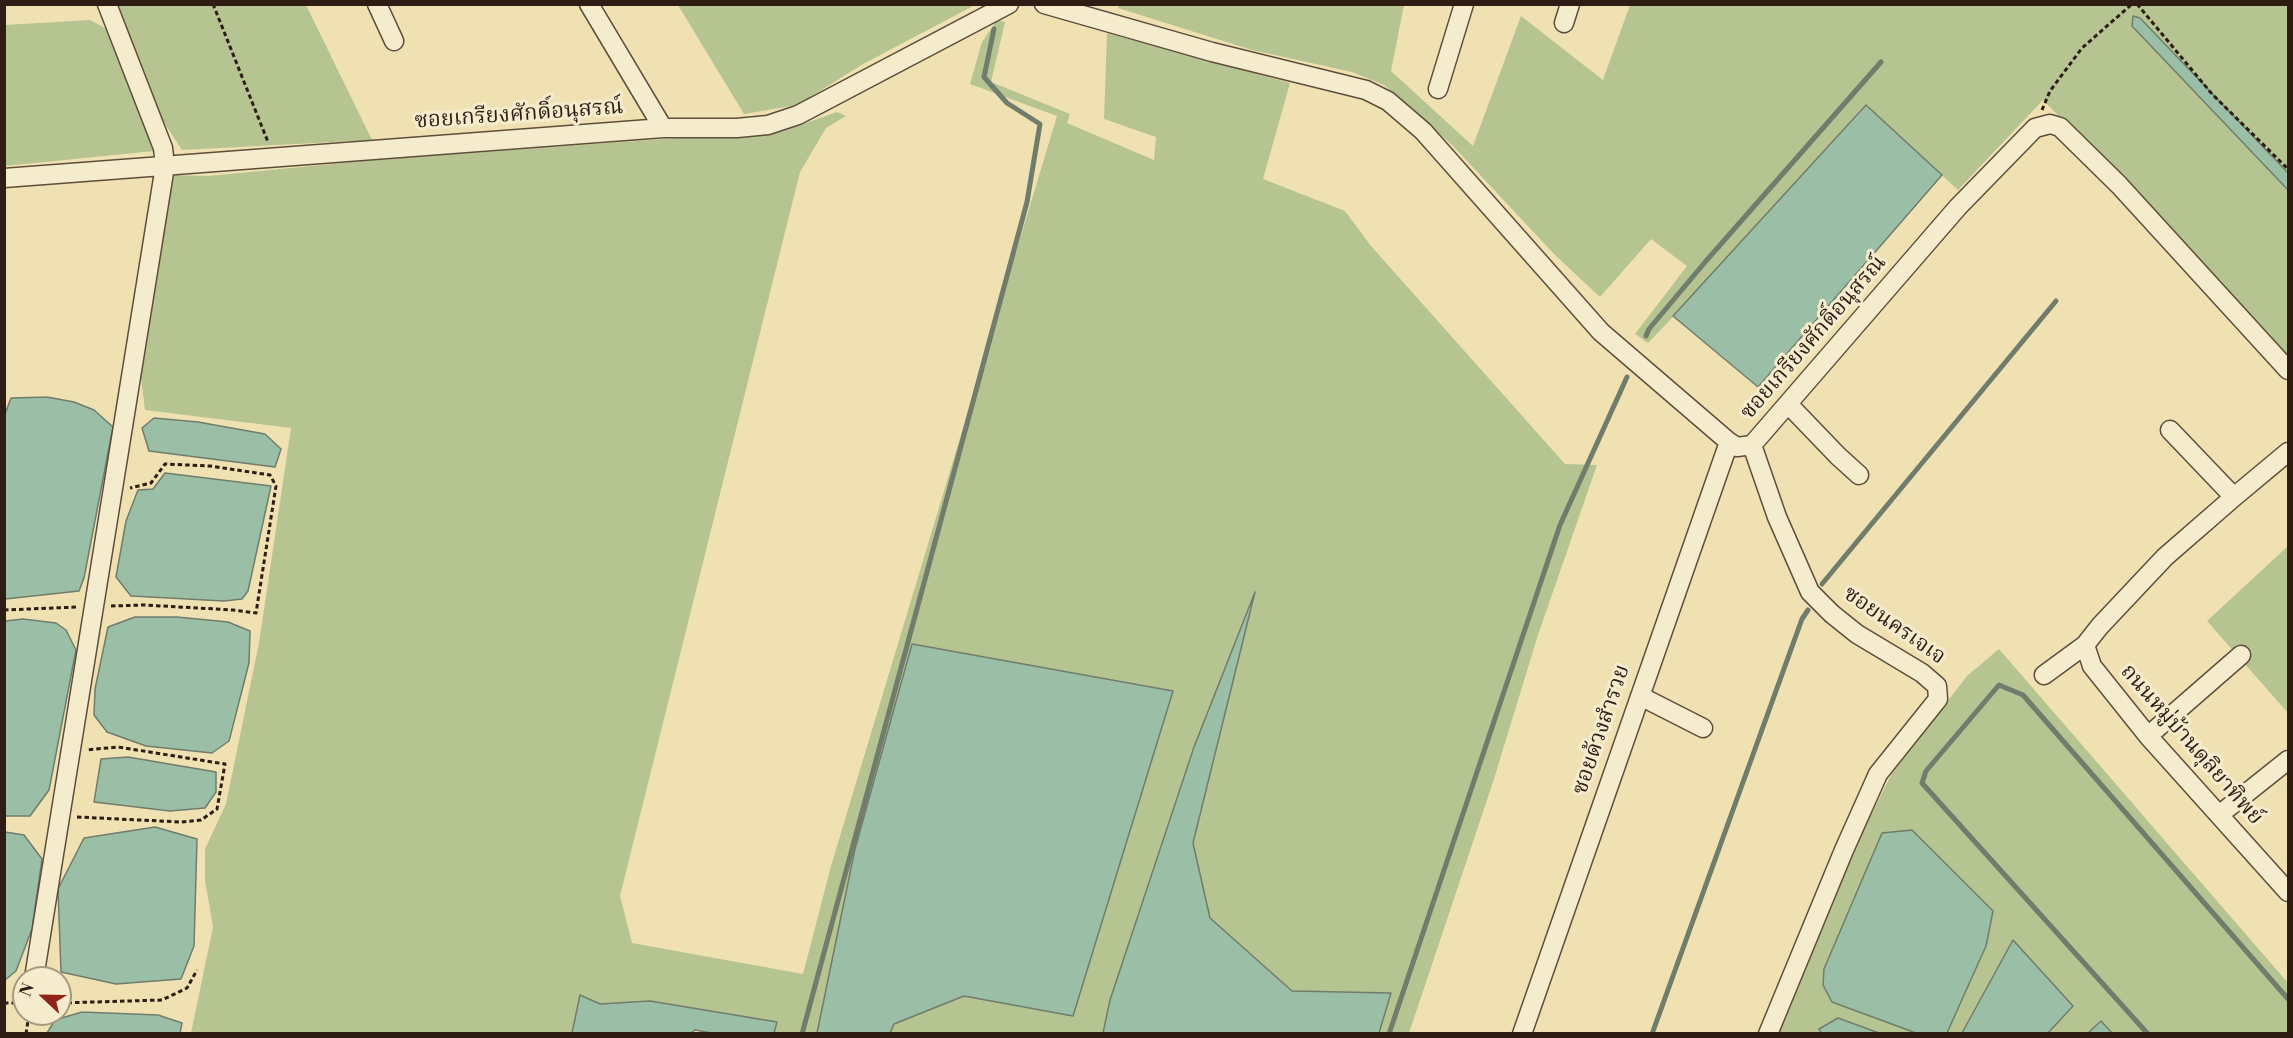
<!DOCTYPE html>
<meta charset="utf-8">
<style>
body{margin:0}
#map{position:relative;width:2293px;height:1038px;overflow:hidden;background:#f0e1b3;font-family:"Libre Bodoni",serif}
canvas{display:block}
.frame{position:absolute;inset:0;border:6px solid #2f1c15;pointer-events:none}
.north{position:absolute;left:12px;top:966px;width:60px;height:60px;box-sizing:border-box;background:#f5ecce;border:2px solid #a69984;border-radius:50%;rotate:292deg;font-size:16px;font-weight:700;line-height:24px;text-align:center;color:#2f1c15}
.north::after{content:'';display:block;margin:auto;width:21px;height:27px;background:#8f2418;clip-path:polygon(50% 0,100% 100%,50% 72%,0 100%)}
</style>
<div id="map">
<canvas width="2293" height="1038"></canvas>
<div class="frame"></div>
<div class="north">N</div>
</div>
<script>
const context = document.querySelector('canvas').getContext('2d');
context.lineJoin = 'round';
function fillPath(path, color) { context.fillStyle = color; context.fill(path, 'evenodd'); }
const shape = rows => new Path2D(rows.map(r => 'M' + r).join(''));
function stroke(path, color, width, dash) { context.strokeStyle = color; context.lineWidth = width; context.lineCap = dash ? 'butt' : 'round'; context.setLineDash(dash || []); context.stroke(path); }
function drawText(font, color, halo, rows, align = 'center') {
  context.font = font + ' "Libre Bodoni","Noto Serif Thai",serif'; context.lineWidth = 6; context.setLineDash([]); context.textBaseline = 'middle'; context.strokeStyle = halo; context.fillStyle = color; for (const [text, x, y, turn = 0] of rows) {
    context.save(); context.translate(x, y); context.rotate((+turn || 0) * Math.PI / 180); context.textAlign = isNaN(turn) ? turn : align; if (halo) context.strokeText(text, 0, 0); context.fillText(text, 0, 0); context.restore();
  }
}
const green = shape([
 [1119,4,1404,5,1391,71,1473,146,1521,16,1603,80,1630,5,2288,5,2288,173,2140,19,2132,26,2288,190,2288,356,2125,183,2043,100,1958,190,1865,105,1697,292,1648,343,1635,334,1687,266,1651,239,1600,297,1555,255,1453,146,1384,85,1352,72,1252,50,1118,8],
 [116,5,306,5,372,140,182,150,163,121],
 [678,5,975,5,865,63,797,105,744,114],
 [90,20,105,28,154,151,5,166,5,25],
 [997,20,1005,22,991,82,1070,114,1067,123,1154,160,1156,137,1104,119,1107,33,1290,83,1263,179,1345,211,1371,246,1565,464,1597,465,1538,635,1493,782,1409,1033,1379,1033,1390,993,1292,991,1210,918,1193,843,1253,598,1194,747,1110,1000,1103,1033,890,1033,893,1024,964,996,1073,1016,1107,905,825,1001,817,1033,774,1033,776,1022,650,1001,600,1004,581,995,572,1033,191,1033,213,927,205,880,205,849,226,804,259,643,291,428,145,410,139,362,174,175,209,176,362,161,786,130,837,112,846,116,826,128,800,172,620,896,632,943,803,974,831,866,1057,116,970,84,982,42],
 [2288,546,2288,713,2207,621],
 [1999,649,2288,983,2288,1033,2112,1033,2101,1021,2088,1033,1879,1034,1838,1018,1819,1029,1821,1033,1774,1034,1861,824,1871,815,1891,775,1967,676]
]);
const water = shape([
 [2133,16,2140,18,2288,173,2288,190,2132,26,2133,16],
 [1866,105,1942,175,1758,387,1673,316,1866,105],
 [47,397,74,402,94,410,113,427,84,578,79,591,5,599,5,414,11,398,47,397],
 [154,418,198,422,265,434,281,449,275,467,149,451,142,428,154,418],
 [165,473,271,486,248,591,242,599,224,601,131,596,116,577,126,521,138,490,153,489,165,473],
 [1255,592,1193,843,1210,918,1292,991,1391,993,1379,1033,1103,1033,1110,1000,1194,747,1255,592],
 [135,617,177,617,228,622,250,631,249,663,229,741,212,753,146,746,107,732,94,715,95,689,108,627,135,617],
 [23,619,56,623,66,630,76,650,49,790,30,816,5,816,5,621,23,619],
 [912,644,1173,691,1073,1016,964,996,894,1024,890,1033,817,1033,855,849,912,644],
 [128,757,216,772,216,792,205,808,170,811,94,802,101,759,128,757],
 [155,827,197,839,194,946,181,979,116,984,61,972,58,889,84,838,155,827],
 [1912,830,1993,911,1986,946,1947,1033,1916,1033,1832,1002,1823,985,1824,969,1882,833,1912,830],
 [5,832,24,835,42,859,32,929,16,971,5,980,5,832],
 [2013,940,2073,1006,2048,1033,1962,1033,2013,940],
 [580,995,600,1004,650,1001,777,1022,774,1033,717,1034,695,1030,690,1034,572,1033,580,995],
 [82,1012,158,1015,182,1023,180,1033,47,1033,55,1020,82,1012],
 [1838,1018,1879,1033,1821,1033,1819,1029,1838,1018],
 [2101,1021,2112,1033,2088,1033,2101,1021]
]);
const stream = shape([
 [1646,336,1649,329,1706,261,1881,62],
 [1822,584,2056,301],
 [802,1034,1027,202,1040,124,1007,103,984,77,994,29],
 [1389,1034,1560,525,1627,377],
 [1652,1034,1802,619,1808,610],
 [2148,1034,1922,783,1926,771,1999,685,2023,695,2288,999]
]);
const path = shape([
 [213,4,268,142],
 [2137,4,2212,94,2288,169],
 [2042,110,2050,91,2082,48,2132,4],
 [111,606,144,605,233,610,256,613,276,486,270,475,210,466,165,464,151,483,130,488],
 [4,610,78,607],
 [77,817,181,822,201,820,217,809,225,764,118,747,86,750],
 [4,1003,24,1003],
 [60,1003,162,1000,187,988,197,970],
 [26,1034,29,1014]
]);
const minor = shape([
 [377,4,394,41],
 [589,4,663,128],
 [1044,4,1212,52,1366,90,1388,101,1423,131,1601,332,1729,442,1737,447,1752,445,1958,207,2035,128,2050,124,2060,127,2119,185,2288,370],
 [1564,23,1570,4],
 [1438,89,1464,4],
 [4,178,663,128,737,128,768,125,798,115,1009,4],
 [1789,405,1838,456,1859,475],
 [2170,430,2234,497],
 [1752,445,1777,517,1810,592,1832,614,1857,634,1922,673,1937,686,1938,699,1878,774,1844,850,1768,1034],
 [2288,452,2234,497,2165,557,2100,626,2085,645,2092,666,2148,736,2288,892],
 [2044,675,2085,645],
 [1640,696,1703,728],
 [2148,736,2241,655],
 [2219,815,2288,760],
 [34,978,165,166,163,148,107,4],
 [1522,1034,1729,442]
]);
const streetNames = [
 ["ซอยเกรียงศักดิ์อนุสรณ์",519,115,-4],
 ["ซอยเกรียงศักดิ์อนุสรณ์",1814,338,-49],
 ["ซอยนครเจเจ",1894,626,35],
 ["ซอยด้วงสำรวย",1602,730,-71],
 ["ถนนหมู่บ้านดุลิยาทิพย์",2191,745,49]
];
fillPath(green, '#b5c490');
fillPath(water, '#9bbea6');
stroke(water, '#707d6c', 1.5);
stroke(stream, '#707d6c', 5);
stroke(minor, '#5f4d3c', 21);
stroke(path, '#2f1c15', 3, [4.5, 3]);
stroke(minor, '#f5ecce', 18);
drawText('22px', '#2f1c15', '#f5ecce', streetNames);
</script>
